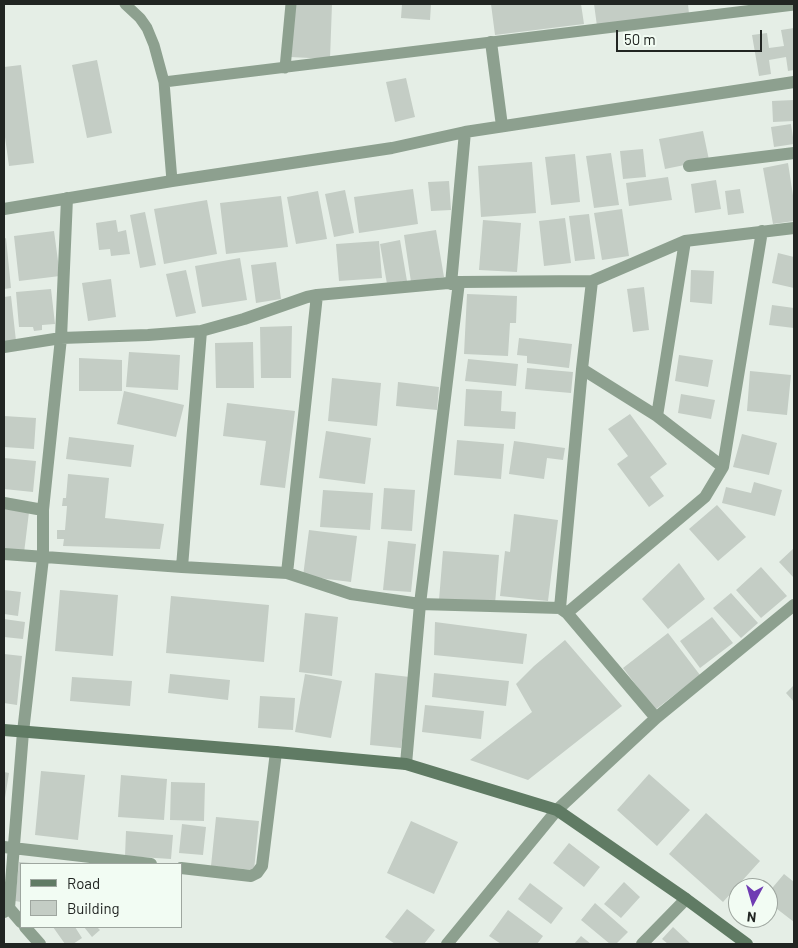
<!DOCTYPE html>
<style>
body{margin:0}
#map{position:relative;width:798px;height:948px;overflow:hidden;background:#e5eee6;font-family:Barlow,sans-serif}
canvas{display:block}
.frame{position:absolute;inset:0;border:5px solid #212522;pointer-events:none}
.legend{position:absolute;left:20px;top:863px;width:162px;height:65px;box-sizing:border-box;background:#f2fcf3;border:1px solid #9ea69f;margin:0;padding:6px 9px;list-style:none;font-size:15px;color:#212522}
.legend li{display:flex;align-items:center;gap:10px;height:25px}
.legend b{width:25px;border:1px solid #9ea69f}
.north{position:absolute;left:728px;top:878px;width:50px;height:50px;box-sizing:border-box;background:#f2fcf3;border:1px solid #9ea69f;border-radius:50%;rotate:186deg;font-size:14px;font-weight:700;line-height:20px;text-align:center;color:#212522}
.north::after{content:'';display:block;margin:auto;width:18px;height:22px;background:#6f3cb3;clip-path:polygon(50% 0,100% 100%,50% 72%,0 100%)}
.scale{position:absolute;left:616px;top:30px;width:146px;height:22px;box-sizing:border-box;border:2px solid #212522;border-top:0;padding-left:6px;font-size:15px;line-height:18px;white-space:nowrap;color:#212522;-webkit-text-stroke:4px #f2fcf3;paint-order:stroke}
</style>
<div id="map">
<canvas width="798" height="948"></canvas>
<div class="frame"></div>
<ul class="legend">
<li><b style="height:6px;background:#607b64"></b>Road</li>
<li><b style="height:14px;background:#c4cdc5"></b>Building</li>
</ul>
<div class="north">N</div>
<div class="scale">50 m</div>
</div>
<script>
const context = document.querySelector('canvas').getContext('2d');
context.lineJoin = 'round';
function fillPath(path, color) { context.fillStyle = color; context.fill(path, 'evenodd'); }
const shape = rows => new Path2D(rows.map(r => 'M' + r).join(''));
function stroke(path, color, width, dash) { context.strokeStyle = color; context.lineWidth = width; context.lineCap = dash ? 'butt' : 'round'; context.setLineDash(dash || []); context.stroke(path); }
const building = shape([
 [292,4,332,4,330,59,290,57],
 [402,4,431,4,430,20,401,18],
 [491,4,581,4,584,24,495,35],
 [594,4,688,4,689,14,597,26],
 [794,28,794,70,788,71,786,57,769,60,771,74,759,76,752,35,767,33,769,48,784,46,781,30],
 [97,60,112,133,87,138,72,65],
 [21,65,34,163,9,166,4,130,4,67],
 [406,78,415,117,395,122,386,82],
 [794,100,794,121,773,122,772,101],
 [791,124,794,144,774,147,771,127],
 [703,131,709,160,665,169,659,139],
 [643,149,646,177,623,179,620,151],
 [611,153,619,205,594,208,586,156],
 [575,154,580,202,551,205,545,157],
 [532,162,536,213,481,217,478,166],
 [788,163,794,202,794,221,773,224,763,168],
 [668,177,672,200,629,206,626,183],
 [716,180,721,209,695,213,691,184],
 [449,181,451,210,431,211,428,182],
 [413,189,418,224,359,233,354,197],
 [740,189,744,213,728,215,725,191],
 [345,190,354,233,334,237,325,194],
 [318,191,327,239,296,244,287,197],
 [281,196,288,247,226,254,220,203],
 [207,200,217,254,164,264,154,209],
 [622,209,629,256,602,260,594,213],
 [145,212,156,265,140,268,130,215],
 [589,214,595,259,575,261,569,216],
 [565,218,571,263,544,266,539,221],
 [116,220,118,232,126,230,130,254,111,256,110,249,99,250,96,223],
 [483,220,521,223,517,272,479,270],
 [436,230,444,277,411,282,404,235],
 [54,231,60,276,19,281,14,236],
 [6,238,11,288,4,289,4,239],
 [400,240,407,281,387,284,380,244],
 [379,241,382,278,339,281,336,244],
 [778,253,794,257,794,288,772,283],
 [240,258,247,300,202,307,195,266],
 [276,262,281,299,256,303,251,265],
 [186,270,196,313,176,317,166,274],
 [691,270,714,271,712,304,690,302],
 [111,279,116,317,88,321,82,283],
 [644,287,649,330,633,332,627,289],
 [51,289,55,324,42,325,42,330,34,331,33,327,19,327,16,292],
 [467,294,517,296,516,323,510,323,508,356,464,354],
 [11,296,16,341,4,342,4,297],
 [772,305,794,308,794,328,769,325],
 [292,326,291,378,261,378,260,327],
 [519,338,572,344,569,368,527,363,527,356,517,355],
 [253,342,254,388,216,388,215,343],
 [129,352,180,355,178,390,126,387],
 [679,355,713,360,708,387,675,381],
 [79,358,122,360,122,391,79,391],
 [468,359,518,364,516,386,465,381],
 [527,368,573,372,571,393,525,389],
 [750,371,791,375,787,415,747,411],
 [332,378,381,383,377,426,328,421],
 [398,382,439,387,437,410,396,406],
 [466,389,502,391,501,411,516,412,515,429,464,426],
 [124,391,184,405,176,437,117,424],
 [681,394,715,400,711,419,678,413],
 [227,403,295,411,285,488,260,485,266,441,223,436],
 [630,414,667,464,650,477,664,496,649,507,617,464,628,456,608,429],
 [4,416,36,418,34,449,4,447],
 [326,431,371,438,365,484,319,478],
 [742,434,777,443,769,475,733,467],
 [69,437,134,445,131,467,66,459],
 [457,440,504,444,501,479,454,475],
 [514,441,565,448,563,460,547,458,544,479,509,474],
 [4,458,36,461,33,492,4,489],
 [68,474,109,478,105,518,164,524,160,549,63,546,64,539,57,539,57,530,65,530,67,506,62,506,63,498,66,498],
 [754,482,782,490,775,516,722,503,726,487,751,493],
 [384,488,415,490,412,531,381,529],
 [323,490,373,493,370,530,320,527],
 [717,505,746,537,718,561,689,529],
 [4,509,29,512,24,553,4,551],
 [514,514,558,520,548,601,500,596,505,551,510,552],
 [309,530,357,536,351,582,303,576],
 [388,541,416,544,411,592,383,590],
 [794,548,794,578,779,562],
 [443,551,499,555,495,604,439,600],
 [679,563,705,599,668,629,642,599],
 [761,567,787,596,761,618,736,590],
 [4,590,21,592,18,616,4,614],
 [60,590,118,595,113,656,55,651],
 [731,593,758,623,741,638,713,608],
 [171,596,269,605,264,662,166,653],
 [305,613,338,617,332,676,299,672],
 [712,617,733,643,700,668,680,641],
 [4,619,25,622,23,639,4,637],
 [435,622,527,634,523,664,434,655],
 [668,633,700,675,655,710,623,668],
 [565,640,622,706,528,780,470,760,532,712,516,684,534,666],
 [4,654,22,656,17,705,4,703],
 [375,673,410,677,401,748,370,745],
 [434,673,509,681,506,706,432,697],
 [170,674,230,680,228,700,168,693],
 [305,674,342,681,331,738,295,732],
 [72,677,132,681,130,706,70,701],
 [794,685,794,702,786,693],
 [260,696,295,698,293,730,258,728],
 [425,705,484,711,481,739,422,732],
 [41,771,85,775,78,840,35,835],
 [4,772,9,773,5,798,4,798],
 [649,774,690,810,657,846,617,810],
 [121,775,167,779,164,820,118,817],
 [171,782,205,783,204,821,170,820],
 [706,813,760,861,723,902,669,854],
 [216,817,259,821,254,870,211,866],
 [411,821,458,842,434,894,387,873],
 [182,824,206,827,203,855,179,853],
 [126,831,173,835,171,859,125,856],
 [569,843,600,867,584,887,553,863],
 [19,862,31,863,31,864,21,864,21,902,15,901],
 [784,874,794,882,794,922,768,902,768,893],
 [624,882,640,897,621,918,604,904],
 [530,883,563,908,551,924,518,899],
 [595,903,628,932,616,944,610,944,581,920],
 [407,909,435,930,424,944,395,944,385,937],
 [508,910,543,936,537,944,501,944,489,936],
 [53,927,75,927,82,938,73,944,65,944],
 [84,927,97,927,100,930,92,937],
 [673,927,691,944,668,944,662,939],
 [581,936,591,944,574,944]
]);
const lane = shape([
 [125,4,140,18,147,28,154,45,164,82],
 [285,68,291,4],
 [172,181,164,82,794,5]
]);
const street = shape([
 [491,42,502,126],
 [689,166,794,153],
 [4,209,172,181,392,148,465,132,794,82],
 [459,282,420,604,560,608,567,613,656,718],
 [451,284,465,132],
 [4,347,61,338,148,335,201,331,244,319,307,297,317,295,459,282,592,281,685,241,794,228],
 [657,416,685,241],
 [723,467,762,231],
 [4,503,43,510],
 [4,554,182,567,287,573,351,594,420,604,406,764],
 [182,567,201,331],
 [287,573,317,295],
 [560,608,582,369,592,281],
 [567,613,705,497,723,467,657,416,582,369],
 [4,847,151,864],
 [181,868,251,876,257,873,262,866,276,752],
 [9,908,21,922],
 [4,912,9,908,23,732,43,558,43,510,61,338,67,198],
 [25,927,40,944],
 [447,944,557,810,656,718,794,605],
 [642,944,686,899]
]);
const secondary = shape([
 [4,730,276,752,406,764,557,810,686,899,747,944]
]);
fillPath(building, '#c4cdc5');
stroke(lane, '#8da08f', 11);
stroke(street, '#8da08f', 12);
stroke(secondary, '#607b64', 12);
</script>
